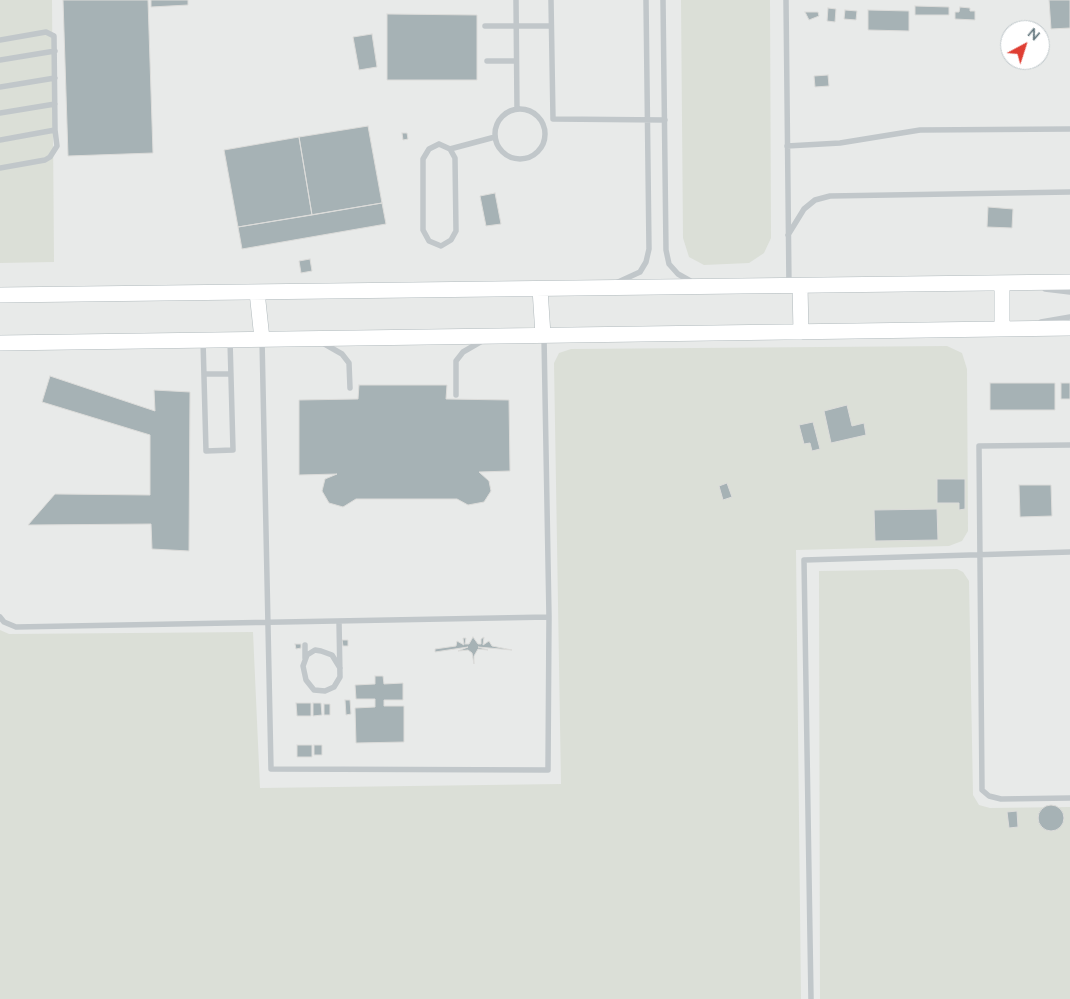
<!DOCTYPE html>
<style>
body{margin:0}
#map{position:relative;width:1070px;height:999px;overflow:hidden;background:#fafaf8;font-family:Lato,sans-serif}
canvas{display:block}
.north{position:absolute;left:1000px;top:20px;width:50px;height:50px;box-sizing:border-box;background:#fff;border:1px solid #c0c8cb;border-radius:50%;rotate:40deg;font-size:14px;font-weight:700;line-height:20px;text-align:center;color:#61757c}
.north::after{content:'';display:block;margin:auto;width:18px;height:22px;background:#df3e33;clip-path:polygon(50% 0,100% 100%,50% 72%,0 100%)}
</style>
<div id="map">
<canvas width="1070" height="999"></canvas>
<div class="north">N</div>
</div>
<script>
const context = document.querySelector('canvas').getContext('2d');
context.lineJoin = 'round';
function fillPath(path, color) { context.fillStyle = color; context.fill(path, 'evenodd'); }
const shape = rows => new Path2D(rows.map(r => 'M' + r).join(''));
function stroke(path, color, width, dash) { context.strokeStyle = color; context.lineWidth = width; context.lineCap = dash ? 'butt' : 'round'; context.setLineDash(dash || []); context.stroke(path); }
const built = shape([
 [0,0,1070,0,1070,999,0,999],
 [1010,30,1040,30,1040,60,1010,60]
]);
const green = shape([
 [0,0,52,0,54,262,0,263],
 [681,0,770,0,771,238,764,253,749,263,704,265,689,257,683,238],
 [947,346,962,353,967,369,968,531,962,541,949,546,796,550,801,999,0,999,0,630,9,634,253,632,260,788,561,784,554,363,559,353,571,349],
 [957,569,963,572,969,581,973,795,979,805,990,808,1070,807,1070,999,820,999,819,571]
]);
const building = shape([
 [63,0,148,0,153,153,68,156,63,0],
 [151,0,188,0,188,5,151,7,151,0],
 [1049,0,1070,0,1070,28,1051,29,1049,0],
 [915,6,949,7,949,15,915,15,915,6],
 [960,7,970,8,970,11,975,11,975,20,955,19,955,12,959,12,960,7],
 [828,8,836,9,835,22,827,21,828,8],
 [845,10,857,11,856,20,844,19,845,10],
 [868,10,909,11,909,31,868,30,868,10],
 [805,12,818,12,819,16,809,20,805,12],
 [387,14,477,15,477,80,387,80,387,14],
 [372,34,377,67,359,70,353,37,372,34],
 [828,75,829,86,815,87,814,76,828,75],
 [368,126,382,203,312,215,299,137,368,126],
 [402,133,407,133,408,139,403,140,402,133],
 [299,137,312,215,238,227,224,150,299,137],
 [495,193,501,224,486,226,480,196,495,193],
 [382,203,386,224,242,249,238,227,382,203],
 [988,207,1013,209,1012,228,987,227,988,207],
 [310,259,312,271,301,273,299,261,310,259],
 [50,376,155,411,154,390,190,392,189,551,152,549,151,524,28,525,55,494,150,495,150,435,42,402,50,376],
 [990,383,1055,383,1055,410,990,410,990,383],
 [1061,383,1070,383,1070,399,1061,399,1061,383],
 [359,385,447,385,446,399,509,400,510,471,479,472,489,481,491,491,484,502,468,505,457,499,356,499,343,507,329,503,322,491,325,479,337,474,299,475,299,400,358,399,359,385],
 [847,405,852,426,864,423,866,435,831,443,824,411,847,405],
 [813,422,820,449,812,451,810,443,804,444,799,425,813,422],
 [937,479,965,479,965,509,959,510,959,503,937,503,937,479],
 [727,483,732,497,723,500,719,486,727,483],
 [1019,485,1051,485,1052,516,1020,517,1019,485],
 [937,509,938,540,875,541,874,510,937,509],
 [473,637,478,644,481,644,481,639,484,637,483,645,489,641,492,646,512,650,478,647,488,650,478,649,474,656,474,664,472,653,468,650,458,651,468,647,435,652,435,649,456,646,457,641,464,645,463,638,466,638,465,644,469,644,473,637],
 [342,640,348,640,348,646,343,646,342,640],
 [295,644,301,644,301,648,296,649,295,644],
 [375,676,383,676,384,684,403,683,403,700,384,700,384,706,404,706,404,742,356,743,355,708,375,707,375,699,356,699,355,685,375,684,375,676],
 [345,700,350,700,351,714,346,715,345,700],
 [296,703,311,703,311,716,297,716,296,703],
 [313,703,321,703,322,715,313,716,313,703],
 [324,704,330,704,330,715,324,715,324,704],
 [297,745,312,745,312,757,297,757,297,745],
 [314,745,322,745,322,755,314,755,314,745],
 '1038 818a13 13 0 1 1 26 0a13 13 0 1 1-26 0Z',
 [1017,811,1018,827,1009,828,1007,812,1017,811]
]);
const lane = shape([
 [516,0,517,109],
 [551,0,553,119,665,120],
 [663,0,666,250,669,264,678,274,694,283],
 [786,0,789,285],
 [485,26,551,26],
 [0,40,46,32,54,36,55,130],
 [0,60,55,51],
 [487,61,516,61],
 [0,87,55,78],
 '495 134a25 25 0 1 1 50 0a25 25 0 1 1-50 0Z',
 [0,113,55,104],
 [0,140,55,130,57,146,50,157,45,160,0,168],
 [439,144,450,149,455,158,456,231,451,240,441,246,429,241,423,230,423,159,429,149,439,144],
 [787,146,840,143,920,130,1070,129],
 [450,149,495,137],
 [788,235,804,209,815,200,830,196,1070,192],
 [616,283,640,272,646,262,649,249,646,0],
 [1045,289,1070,292],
 [1041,322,1070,317],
 [262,339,271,769,548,770,549,617,544,337],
 [203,340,206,451,233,450,230,340],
 [321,342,342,354,349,363,350,388],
 [204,374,231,374],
 [456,395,456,361,463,352,482,341],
 [1070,445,979,446,982,790,989,796,1001,799,1070,798],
 [0,617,4,622,16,627,549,617],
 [339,621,340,677,334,687,325,691,314,690,306,680,303,666,307,655,315,650,321,651,332,655,340,668],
 [305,658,305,645],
 [811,999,804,560,1070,552]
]);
const secondary = shape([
 [800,286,801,332],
 [540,289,543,335],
 [257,292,262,339],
 [0,295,1070,282],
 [1002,329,1002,283],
 [0,343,1070,328]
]);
fillPath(built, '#e8eae9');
fillPath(green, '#dbdfd7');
fillPath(building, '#a6b2b5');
stroke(building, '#dcdcda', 1);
stroke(secondary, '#b1babd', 16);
stroke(lane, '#c1c7ca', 5.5);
stroke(secondary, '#fff', 15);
</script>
